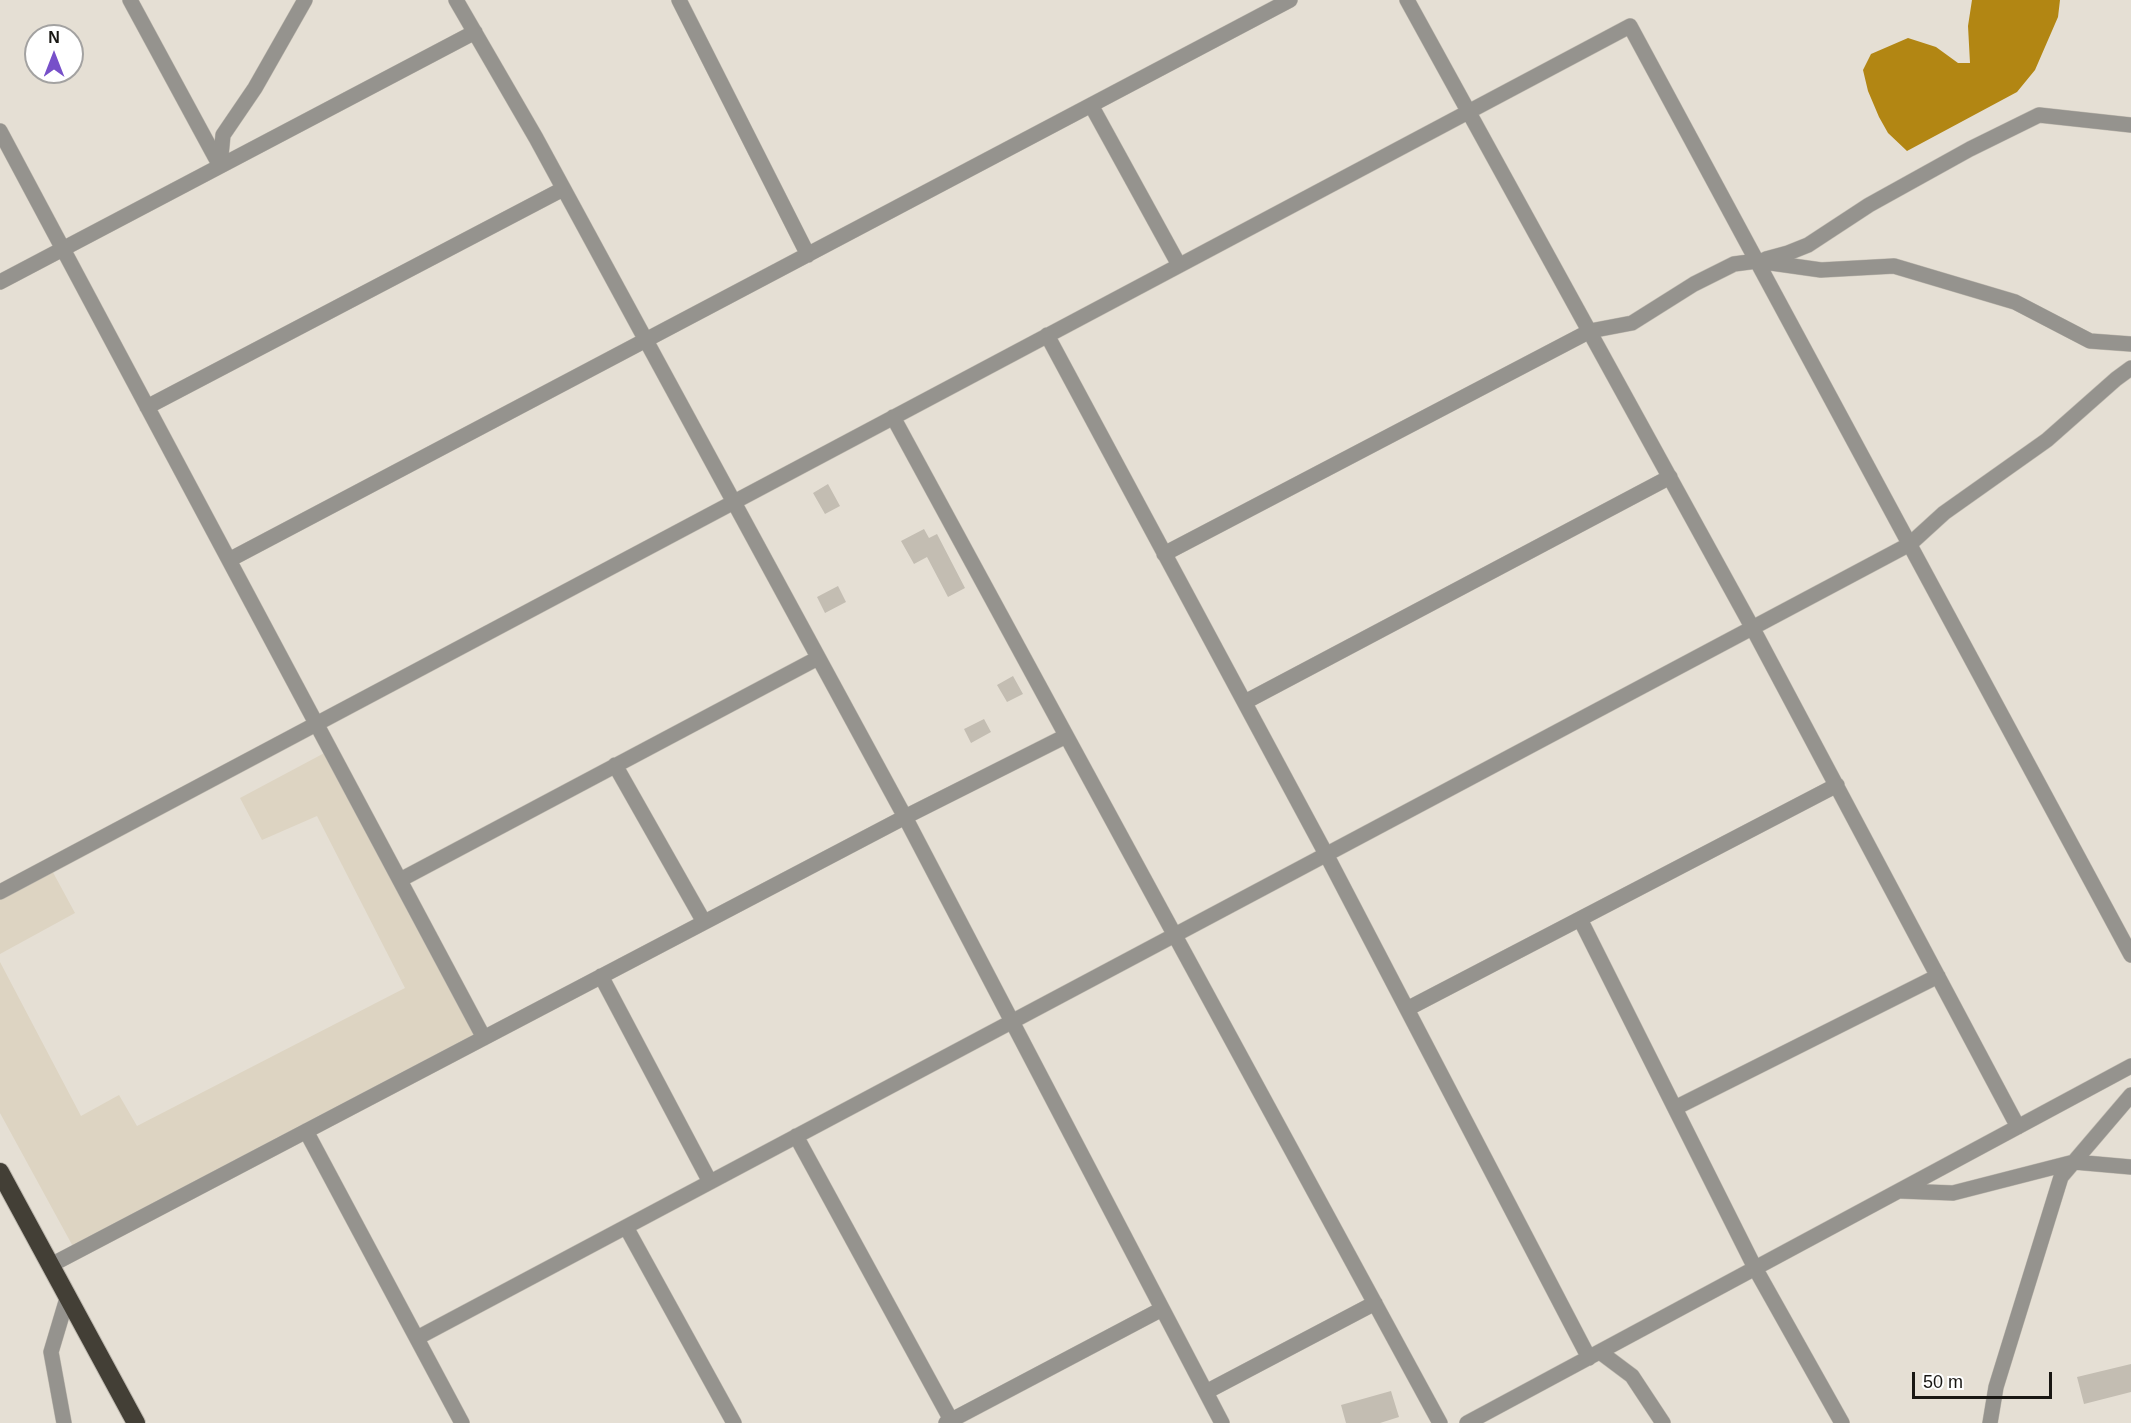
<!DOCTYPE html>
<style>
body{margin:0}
#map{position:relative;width:2131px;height:1423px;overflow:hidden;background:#e5dfd4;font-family:Arial,sans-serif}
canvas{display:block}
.north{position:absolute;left:24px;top:24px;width:60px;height:60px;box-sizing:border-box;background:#fff;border:2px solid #a3a2a1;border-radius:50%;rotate:0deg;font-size:16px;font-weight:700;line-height:24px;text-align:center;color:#191713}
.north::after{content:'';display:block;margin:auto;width:21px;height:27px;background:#7750c9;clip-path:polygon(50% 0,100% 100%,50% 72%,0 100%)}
.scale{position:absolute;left:1912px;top:1372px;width:140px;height:27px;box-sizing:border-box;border:3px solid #191713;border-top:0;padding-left:8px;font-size:18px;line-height:21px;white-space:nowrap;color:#191713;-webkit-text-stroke:4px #fff;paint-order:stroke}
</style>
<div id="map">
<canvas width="2131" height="1423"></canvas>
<div class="north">N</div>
<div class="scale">50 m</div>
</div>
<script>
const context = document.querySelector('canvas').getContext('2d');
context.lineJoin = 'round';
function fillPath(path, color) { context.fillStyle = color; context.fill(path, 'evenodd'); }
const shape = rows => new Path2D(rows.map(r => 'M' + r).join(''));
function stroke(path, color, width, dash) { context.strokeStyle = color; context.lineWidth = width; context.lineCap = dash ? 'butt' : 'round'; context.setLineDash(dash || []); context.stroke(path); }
const built = shape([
 [330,750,484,1038,76,1252,0,1113,0,962,81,1116,119,1095,137,1126,405,988,317,816,262,840,240,798],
 [49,865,75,913,0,954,0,892]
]);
const water = shape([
 [1972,0,2060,0,2058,17,2035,70,2017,92,1907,151,1888,133,1879,117,1868,91,1863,70,1871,54,1908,38,1936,47,1958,63,1970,63,1968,26]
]);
const building = shape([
 [828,484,840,506,825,514,813,493],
 [924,529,929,538,937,534,965,588,948,597,927,557,914,564,901,541],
 [838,586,846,602,825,613,817,597],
 [1013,676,1023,694,1007,702,997,685],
 [984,719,991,732,971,743,964,729],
 [2131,1364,2131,1392,2084,1404,2077,1377],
 [1391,1391,1399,1417,1380,1423,1346,1423,1341,1405]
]);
const minor = shape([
 [130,0,220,166],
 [456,0,536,138,905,817,1222,1423],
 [679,0,808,255],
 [1407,0,1752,627,2018,1127],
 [1091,105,1179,265],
 [0,131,484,1038],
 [220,166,223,135,255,88,305,0],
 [1766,259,1788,253,1808,245,1869,205,1970,149,2039,115,2131,125],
 [0,282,475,32],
 [1047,335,1326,854,1589,1358],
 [147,407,563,189],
 [893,417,1440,1423],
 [1164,554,1590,331,1632,323,1694,284,1734,264,1757,261,1821,270,1894,266,2015,302,2090,341,2131,344],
 [229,560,1290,0],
 [1245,702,1670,477],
 [615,765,704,922],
 [400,880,818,658],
 [0,892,1630,26,2131,955],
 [1580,919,1755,1268,1842,1423],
 [601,976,710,1182],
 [1407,1009,1837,785],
 [1675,1108,1938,976],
 [306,1131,462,1423],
 [796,1136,951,1420],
 [1901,1191,1953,1193,2074,1162,2131,1167],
 [626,1227,734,1423],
 [51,1265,905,817,1066,736],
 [417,1338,1910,544,1944,513,2047,440,2116,379,2131,368],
 [1600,1352,1632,1376,1663,1423],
 [1206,1392,1375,1303],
 [64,1423,51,1352,68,1295],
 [946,1423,1162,1309],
 [1467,1423,2131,1066],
 [1990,1423,1996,1387,2061,1177,2131,1095]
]);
const highway = shape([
 [0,1172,136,1423]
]);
fillPath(built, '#ddd4c2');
fillPath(water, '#b28613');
fillPath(building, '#c3bdb2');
stroke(minor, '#c0bbb1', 16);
stroke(highway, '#c0bbb1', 20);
stroke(minor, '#95938e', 15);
stroke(highway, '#433f36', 18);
</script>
